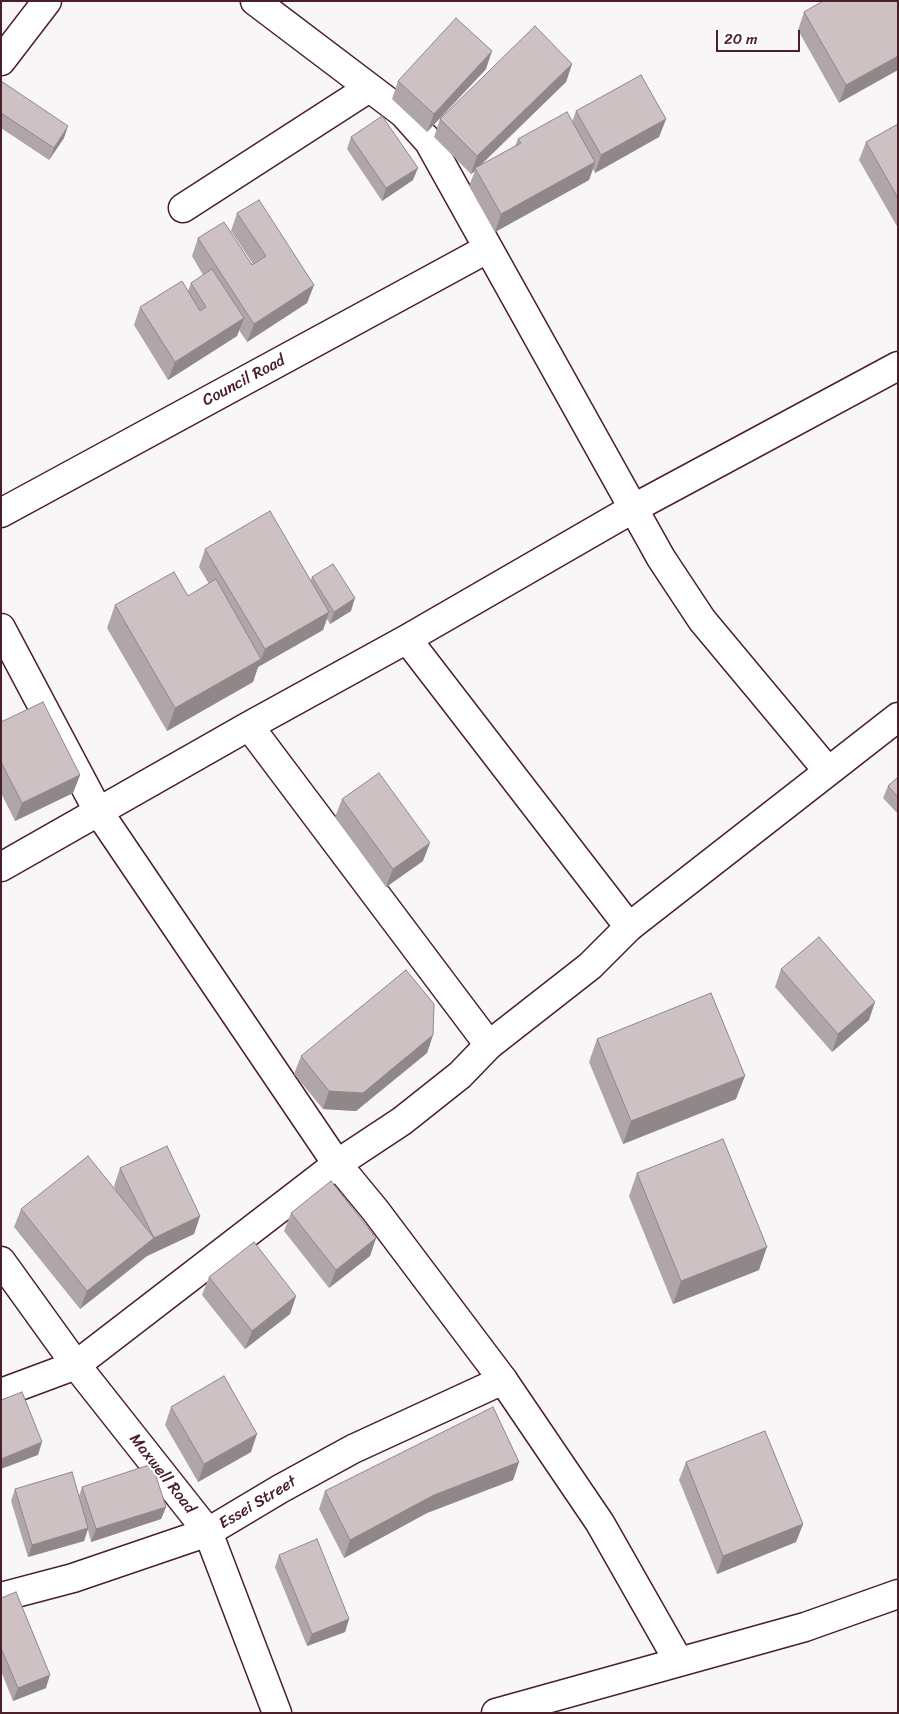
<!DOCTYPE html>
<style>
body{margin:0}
#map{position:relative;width:899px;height:1714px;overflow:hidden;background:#f8f6f7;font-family:Sriracha,sans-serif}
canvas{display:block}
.frame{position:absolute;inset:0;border:2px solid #4a1f2b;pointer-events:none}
.scale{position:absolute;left:716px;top:30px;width:84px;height:22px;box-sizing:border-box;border:2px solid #4a1f2b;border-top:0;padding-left:6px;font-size:15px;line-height:18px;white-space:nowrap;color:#4a1f2b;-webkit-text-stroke:4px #fff;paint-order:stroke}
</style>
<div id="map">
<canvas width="899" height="1714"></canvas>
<div class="frame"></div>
<div class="scale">20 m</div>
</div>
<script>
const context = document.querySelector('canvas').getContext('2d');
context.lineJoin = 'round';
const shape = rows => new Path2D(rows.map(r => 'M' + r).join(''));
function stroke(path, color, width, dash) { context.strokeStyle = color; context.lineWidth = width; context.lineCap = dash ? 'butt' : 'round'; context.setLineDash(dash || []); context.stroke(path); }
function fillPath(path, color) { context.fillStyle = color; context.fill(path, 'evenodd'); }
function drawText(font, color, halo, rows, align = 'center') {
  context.font = font + ' Sriracha,sans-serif'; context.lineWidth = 4; context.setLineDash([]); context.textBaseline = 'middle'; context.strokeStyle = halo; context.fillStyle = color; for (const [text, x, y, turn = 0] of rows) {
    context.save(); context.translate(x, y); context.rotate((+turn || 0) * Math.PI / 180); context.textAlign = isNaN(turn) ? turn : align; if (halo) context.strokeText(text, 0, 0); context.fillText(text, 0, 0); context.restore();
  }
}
const minor = shape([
 [255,1,403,113,429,142,661,558,702,620,828,771],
 [1,61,47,1],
 [183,208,369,88],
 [1,513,487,249],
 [1,628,98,811,337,1164,76,1365,1,1393],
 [407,639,629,927],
 [249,726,489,1045],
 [1,867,249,726,407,639,634,508,898,366],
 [1,1261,76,1365,208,1532,277,1713],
 [1,1597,73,1578,208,1532,280,1489,353,1449,503,1380]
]);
const tertiary = shape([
 [679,1662,600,1523,503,1380,375,1210,337,1164,402,1121,460,1075,489,1045,590,966,629,927,898,717],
 [496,1713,805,1627,898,1594]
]);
const wall = shape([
 [898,1,839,103,798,30,804,12],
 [572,64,566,82,479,167,515,146,518,139,572,122,576,111,666,119,659,137,595,173,593,169,589,180,495,232,469,186,475,171,471,174,434,137,440,119],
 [486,69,427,132,392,99,398,81],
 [1,81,64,138,49,160,1,128],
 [898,124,898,228,859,160,866,142],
 [351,137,413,180,382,201,347,149],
 [237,213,314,285,307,303,247,342,239,330,237,336,168,380,134,325,140,307,188,291,191,283,203,275,192,256,198,238,253,264,231,231],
 [205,549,311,580,312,577,351,611,330,624,327,619,323,630,258,667,253,682,167,731,107,628,115,605,188,596,209,584,199,567],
 [1,722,80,775,73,793,15,821,1,793],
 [898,777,898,814,883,798,888,786],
 [342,799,423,861,386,887,335,817],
 [781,969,869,1020,832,1052,775,987],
 [433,1035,427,1053,356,1111,323,1109,294,1074,301,1056],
 [597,1039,736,1099,623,1144,589,1062],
 [120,1168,200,1216,194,1234,147,1256,80,1309,14,1227,21,1209,116,1192,114,1186],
 [637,1173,759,1270,673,1304,629,1196],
 [291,1213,376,1238,370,1256,329,1288,284,1231],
 [209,1277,296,1296,290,1314,245,1349,202,1295],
 [171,1407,251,1452,198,1482,165,1425],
 [519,1462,513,1480,427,1513,344,1558,319,1509,325,1491],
 [686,1462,803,1524,796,1542,717,1574,679,1480],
 [82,1487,166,1507,161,1519,91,1542,88,1530,84,1541,28,1557,11,1501,15,1489,79,1496],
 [279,1555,349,1619,345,1632,307,1646,275,1567],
 [1,1598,46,1688,13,1701,1,1671]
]);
const shadedWall = shape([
 [492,51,486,69,427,132,434,114],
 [898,56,898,70,839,103,846,85],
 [572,64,566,82,476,169,475,168,475,171,471,174,477,156],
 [666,119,659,137,595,173,601,155],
 [68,126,64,138,49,160,54,148],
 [595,162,589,180,495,232,501,214],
 [418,168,413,180,382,201,386,188],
 [314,285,307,303,247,342,254,324],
 [244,318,237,336,168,380,175,362],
 [355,598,351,611,330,624,334,612],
 [329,612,323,630,258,667,253,682,167,731,175,708,261,659,265,649],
 [80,775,73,793,15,821,22,803],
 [430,843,423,861,386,887,393,869],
 [875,1002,869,1020,832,1052,838,1034],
 [433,1035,427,1053,356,1111,323,1109,329,1091],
 [745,1076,736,1099,623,1144,631,1121],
 [200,1216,194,1234,147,1256,80,1309,87,1291,154,1238],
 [376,1238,370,1256,329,1288,336,1270],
 [767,1247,759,1270,673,1304,681,1281],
 [296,1296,290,1314,245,1349,252,1331],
 [257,1434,251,1452,198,1482,204,1464],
 [42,1442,38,1455,1,1469,1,1459],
 [519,1462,513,1480,427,1513,344,1558,350,1540,434,1495],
 [166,1507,161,1519,91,1542,96,1529],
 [803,1524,796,1542,717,1574,723,1556],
 [88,1528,84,1541,28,1557,32,1545],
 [349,1619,345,1632,307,1646,312,1634],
 [50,1675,46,1688,13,1701,18,1688]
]);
const building = shape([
 [823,1,898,1,898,56,846,85,804,12,823,1],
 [456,18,492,51,434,114,398,81,456,18],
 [535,26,572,64,477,156,440,119,535,26],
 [641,75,666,119,601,155,576,111,641,75],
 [1,81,68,126,54,148,1,113,1,81],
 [567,112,595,162,501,214,475,168,521,143,518,139,567,112],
 [382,116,418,168,386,188,351,137,382,116],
 [898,124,898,198,866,142,898,124],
 [259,200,314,285,254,324,198,238,224,222,252,265,266,256,237,213,259,200],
 [212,269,244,318,175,362,140,307,182,281,200,311,206,307,191,283,212,269],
 [270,511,329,612,265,649,205,549,270,511],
 [333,564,355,598,334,612,312,577,333,564],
 [174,572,188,596,216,579,261,659,175,708,115,605,174,572],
 [43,702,80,775,22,803,1,762,1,722,43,702],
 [379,773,430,843,393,869,342,799,379,773],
 [898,777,898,797,888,786,898,777],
 [819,937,875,1002,838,1034,781,969,819,937],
 [406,970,434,1004,433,1035,363,1093,329,1091,301,1056,406,970],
 [711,993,745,1076,631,1121,597,1039,711,993],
 [723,1139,767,1247,681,1281,637,1173,723,1139],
 [167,1146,200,1216,154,1238,120,1168,167,1146],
 [88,1156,154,1238,87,1291,21,1209,88,1156],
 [331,1181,376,1238,336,1270,291,1213,331,1181],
 [254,1242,296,1296,252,1331,209,1277,254,1242],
 [224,1376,257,1434,204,1464,171,1407,224,1376],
 [22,1392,42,1442,1,1459,1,1400,22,1392],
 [493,1407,519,1462,434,1495,350,1540,325,1491,493,1407],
 [765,1431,803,1524,723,1556,686,1462,765,1431],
 [152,1464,166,1507,96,1529,82,1487,152,1464],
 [72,1472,88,1528,32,1545,15,1489,72,1472],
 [317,1539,349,1619,312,1634,279,1555,317,1539],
 [16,1592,50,1675,18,1688,1,1648,1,1598,16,1592]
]);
const streetNames = [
 ["Council Road",244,381,-28],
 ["Maxwell Road",162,1474,52],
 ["Essei Street",258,1503,-31]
];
stroke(minor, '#4a1f2b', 31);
stroke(tertiary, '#4a1f2b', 31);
stroke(minor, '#fff', 28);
stroke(tertiary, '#fff', 28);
fillPath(wall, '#b0a6a9');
fillPath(shadedWall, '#908789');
fillPath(building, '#cdc1c4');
stroke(building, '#908789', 1);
drawText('16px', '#4a1f2b', '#fff', streetNames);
</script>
